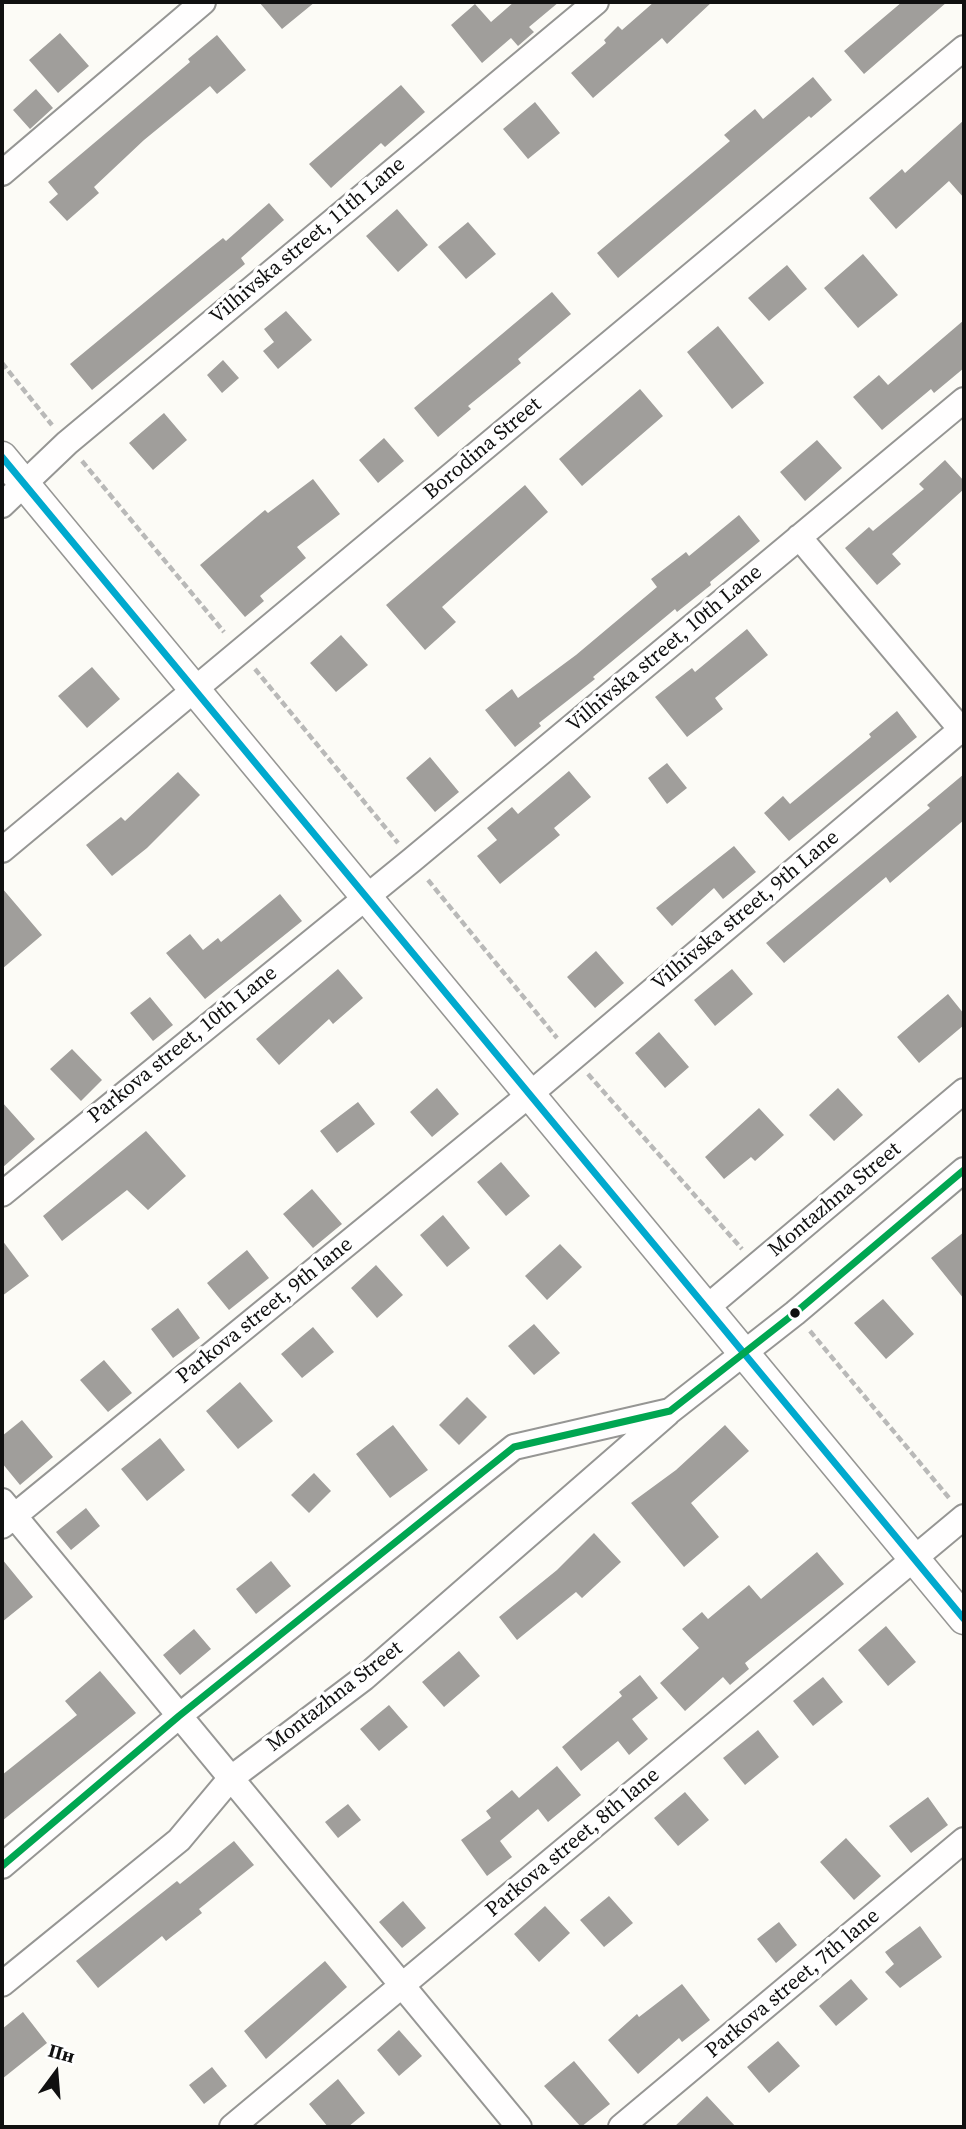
<!DOCTYPE html>
<meta charset="utf-8">
<style>
body{margin:0}
#map{position:relative;width:966px;height:2129px;overflow:hidden;background:#fcfbf6;font-family:"Source Serif 4",serif}
canvas{display:block}
.frame{position:absolute;inset:0;border:4px solid #101010;pointer-events:none}
.north{position:absolute;left:21px;top:2038px;width:70px;height:70px;-webkit-text-stroke:5px #fff;paint-order:stroke;rotate:16deg;font-size:19px;font-weight:700;line-height:28px;text-align:center;color:#101010}
.north::after{content:'';display:block;margin:auto;width:24px;height:32px;background:#101010;clip-path:polygon(50% 0,100% 100%,50% 72%,0 100%)}
</style>
<div id="map">
<canvas width="966" height="2129"></canvas>
<div class="frame"></div>
<div class="north">Пн</div>
</div>
<script>
const context = document.querySelector('canvas').getContext('2d');
context.lineJoin = 'round';
function fillPath(path, color) { context.fillStyle = color; context.fill(path, 'evenodd'); }
const shape = rows => new Path2D(rows.map(r => 'M' + r).join(''));
function stroke(path, color, width, dash) { context.strokeStyle = color; context.lineWidth = width; context.lineCap = dash ? 'butt' : 'round'; context.setLineDash(dash || []); context.stroke(path); }
function drawText(font, color, halo, rows, align = 'center') {
  context.font = font + ' "Source Serif 4",serif'; context.lineWidth = 7; context.setLineDash([]); context.textBaseline = 'middle'; context.strokeStyle = halo; context.fillStyle = color; for (const [text, x, y, turn = 0] of rows) {
    context.save(); context.translate(x, y); context.rotate((+turn || 0) * Math.PI / 180); context.textAlign = isNaN(turn) ? turn : align; if (halo) context.strokeText(text, 0, 0); context.fillText(text, 0, 0); context.restore();
  }
}
const building = shape([
 [259,2,315,2,282,29],
 [514,2,559,2,529,27,534,32,518,46,511,38,482,63,451,25,475,4,491,22],
 [654,2,712,2,667,44,662,38,593,98,571,73,606,43,604,40,618,26,622,30],
 [902,2,947,2,864,74,844,51],
 [60,33,89,66,58,93,29,60],
 [217,35,246,70,217,94,210,86,144,140,94,187,99,193,67,221,49,202,58,194,48,182,190,62,188,59],
 [813,77,832,100,811,118,809,116,618,278,597,253,730,141,724,135,755,109,763,119],
 [401,85,425,112,385,147,381,143,331,188,309,164],
 [36,89,53,108,30,129,13,110],
 [535,102,560,133,528,159,503,129],
 [964,120,964,198,949,181,896,229,869,198,902,169,905,173],
 [269,203,284,220,241,258,245,264,92,390,70,364,208,250,223,238,226,241],
 [397,209,428,245,398,272,366,236],
 [468,222,496,254,466,279,438,247],
 [863,254,898,295,858,328,824,288],
 [787,265,807,289,769,321,748,298],
 [552,292,571,314,518,359,521,363,468,406,471,409,438,437,414,408],
 [286,311,312,340,278,369,263,351,274,342,264,329],
 [964,320,964,368,934,393,931,389,882,430,853,397,879,375,888,385],
 [718,326,764,383,732,409,687,352],
 [223,360,239,378,222,393,207,375],
 [640,389,663,416,582,486,559,459],
 [164,413,187,440,153,470,129,443],
 [384,438,404,461,378,483,359,460],
 [817,440,842,468,805,501,780,472],
 [945,460,964,481,964,489,892,554,901,564,877,585,845,548,869,527,873,531,924,489,919,484],
 [313,479,340,514,297,547,306,558,260,596,264,601,245,617,200,565,265,510,268,513],
 [525,485,548,512,442,607,456,622,425,650,386,605],
 [739,515,760,541,710,582,711,585,677,612,675,609,593,677,595,679,539,723,541,726,515,747,485,710,512,689,518,698,576,655,657,587,651,579,686,552,689,556],
 [747,629,768,655,715,698,723,709,687,737,655,697,692,668,695,672],
 [341,635,368,665,336,692,310,663],
 [92,667,120,699,87,728,58,696],
 [897,711,917,737,789,841,764,813,783,796,790,804,871,737,869,734],
 [430,757,459,792,435,812,406,778],
 [667,763,687,788,667,804,648,778],
 [569,771,591,797,554,828,560,835,500,884,477,856,497,840,487,828,512,807,518,814],
 [178,772,200,795,147,848,112,876,86,845,121,817,125,821],
 [964,774,964,820,890,883,886,877,784,963,766,943,930,808,927,805],
 [734,846,756,872,723,899,714,888,672,926,656,908],
 [2,888,42,935,2,969],
 [280,894,302,921,205,999,166,953,190,934,203,950,218,938,221,942],
 [596,951,624,983,595,1008,567,977],
 [338,969,363,998,333,1024,329,1019,279,1065,256,1039],
 [732,969,753,994,715,1026,694,1000],
 [948,994,964,1014,964,1025,919,1063,897,1037],
 [150,997,173,1025,153,1041,130,1013],
 [659,1032,689,1067,665,1088,635,1053],
 [72,1049,102,1080,81,1101,50,1069],
 [437,1088,459,1114,432,1137,410,1112],
 [838,1088,863,1115,834,1141,809,1115],
 [2,1102,35,1139,2,1168],
 [358,1102,375,1124,337,1153,320,1131],
 [759,1108,784,1135,755,1161,751,1157,724,1179,705,1157],
 [146,1131,186,1176,148,1210,127,1190,62,1241,43,1216],
 [501,1162,530,1196,506,1216,477,1182],
 [312,1189,342,1224,313,1248,283,1214],
 [443,1215,470,1248,447,1267,420,1235],
 [964,1232,964,1299,931,1258],
 [2,1240,29,1276,2,1296],
 [560,1244,582,1267,547,1300,525,1276],
 [247,1250,269,1278,229,1310,207,1283],
 [376,1265,403,1295,377,1318,351,1288],
 [883,1299,914,1334,886,1359,854,1323],
 [178,1308,200,1338,173,1358,151,1329],
 [534,1324,560,1353,534,1375,508,1346],
 [313,1327,334,1352,302,1378,281,1354],
 [104,1360,132,1393,108,1412,80,1380],
 [240,1382,273,1421,238,1449,206,1411],
 [467,1397,487,1417,459,1445,439,1425],
 [22,1420,53,1457,20,1485,2,1463,2,1436],
 [393,1425,428,1470,390,1498,356,1454],
 [725,1425,749,1451,691,1503,719,1537,684,1567,631,1503,676,1470],
 [160,1438,185,1470,147,1501,121,1469],
 [314,1473,331,1491,309,1513,291,1495],
 [86,1508,100,1526,71,1550,56,1532],
 [594,1533,621,1562,582,1598,576,1592,517,1640,499,1617,557,1570],
 [817,1552,844,1584,745,1663,749,1669,730,1685,723,1677,685,1711,660,1683,699,1648,682,1629,702,1612,708,1619,749,1585,761,1599],
 [2,1559,33,1597,2,1622],
 [271,1561,291,1586,256,1614,236,1589],
 [886,1626,916,1662,888,1686,858,1650],
 [194,1629,211,1649,180,1675,163,1655],
 [459,1651,480,1676,444,1707,422,1682],
 [100,1671,136,1713,2,1821,2,1775,77,1715,65,1701],
 [640,1675,658,1698,632,1719,648,1739,629,1755,618,1741,581,1771,562,1747,622,1696,619,1692],
 [823,1677,843,1702,813,1726,793,1701],
 [389,1705,408,1727,379,1751,360,1729],
 [758,1730,779,1757,745,1785,723,1758],
 [557,1766,581,1795,548,1822,538,1809,500,1841,512,1857,487,1876,461,1840,491,1818,486,1811,512,1790,519,1798],
 [685,1792,709,1820,678,1846,654,1818],
 [928,1797,948,1825,911,1853,889,1826],
 [348,1804,361,1820,338,1838,325,1822],
 [846,1838,881,1876,854,1900,820,1862],
 [234,1841,254,1865,199,1909,202,1913,166,1941,162,1936,98,1988,76,1961,177,1881,180,1884],
 [609,1896,633,1923,604,1947,580,1920],
 [403,1901,426,1928,402,1948,379,1922],
 [545,1906,570,1933,539,1962,514,1934],
 [779,1922,797,1945,776,1963,757,1939],
 [920,1926,942,1957,900,1988,885,1972,894,1964,885,1952],
 [325,1961,347,1987,266,2059,244,2031],
 [851,1979,868,1999,836,2026,819,2006],
 [682,1984,710,2020,682,2042,679,2038,638,2074,608,2040,637,2014,639,2017],
 [23,2012,47,2043,2,2079,2,2029],
 [399,2030,422,2056,399,2076,377,2050],
 [778,2041,800,2066,769,2093,747,2067],
 [574,2061,610,2104,581,2127,544,2086],
 [212,2067,227,2086,204,2104,189,2085],
 [338,2079,365,2113,348,2127,328,2127,309,2104],
 [707,2096,736,2127,674,2127]
]);
const path = shape([
 [2,363,52,425],
 [82,461,224,632],
 [255,669,398,843],
 [428,880,557,1038],
 [588,1074,742,1249],
 [810,1331,950,1499]
]);
const minor = shape([
 [2,173,203,2],
 [2,505,67,443,596,2],
 [799,537,964,733],
 [2,850,964,48],
 [2,1194,412,860,964,400],
 [705,1309,964,1091],
 [2,1501,519,2127],
 [2,1526,529,1095,964,727],
 [2,1866,179,1716,514,1447,670,1411,795,1313,964,1170],
 [2,1984,179,1840,230,1779,364,1678,667,1414],
 [232,2127,964,1517],
 [621,2127,964,1840]
]);
const tertiary = shape([
 [2,457,964,1619]
]);
const bus1 = shape([
 [2,457,964,1619]
]);
const bus2 = shape([
 [2,1866,179,1716,514,1447,670,1411,795,1313,964,1170]
]);
const markers = [
 [795,1313,6,"#101010"]
];
const streetNames = [
 ["Vilhivska street, 11th Lane",308,241,-40],
 ["Borodina Street",483,449,-40],
 ["Vilhivska street, 10th Lane",665,649,-40],
 ["Vilhivska street, 9th Lane",746,911,-40],
 ["Parkova street, 10th Lane",183,1045,-39],
 ["Montazhna Street",835,1200,-40],
 ["Parkova street, 9th lane",265,1311,-39],
 ["Montazhna Street",335,1697,-38],
 ["Parkova street, 8th lane",573,1843,-40],
 ["Parkova street, 7th lane",793,1984,-40]
];
fillPath(building, '#a09e9b');
stroke(minor, '#969694', 28);
stroke(tertiary, '#969694', 33);
stroke(path, '#b9b9b8', 4.5, [7, 3.5]);
stroke(minor, '#fffefe', 24);
stroke(tertiary, '#fffefe', 30);
stroke(bus1, '#00a9ce', 7);
stroke(bus2, '#00a651', 7);
for (const [x, y, r, color] of markers) { const dot = new Path2D(); dot.arc(x, y, r, 0, 2 * Math.PI); context.fillStyle = color; context.fill(dot); stroke(dot, '#fff', 2.5); }
drawText('21px', '#101010', '#fff', streetNames);
</script>
